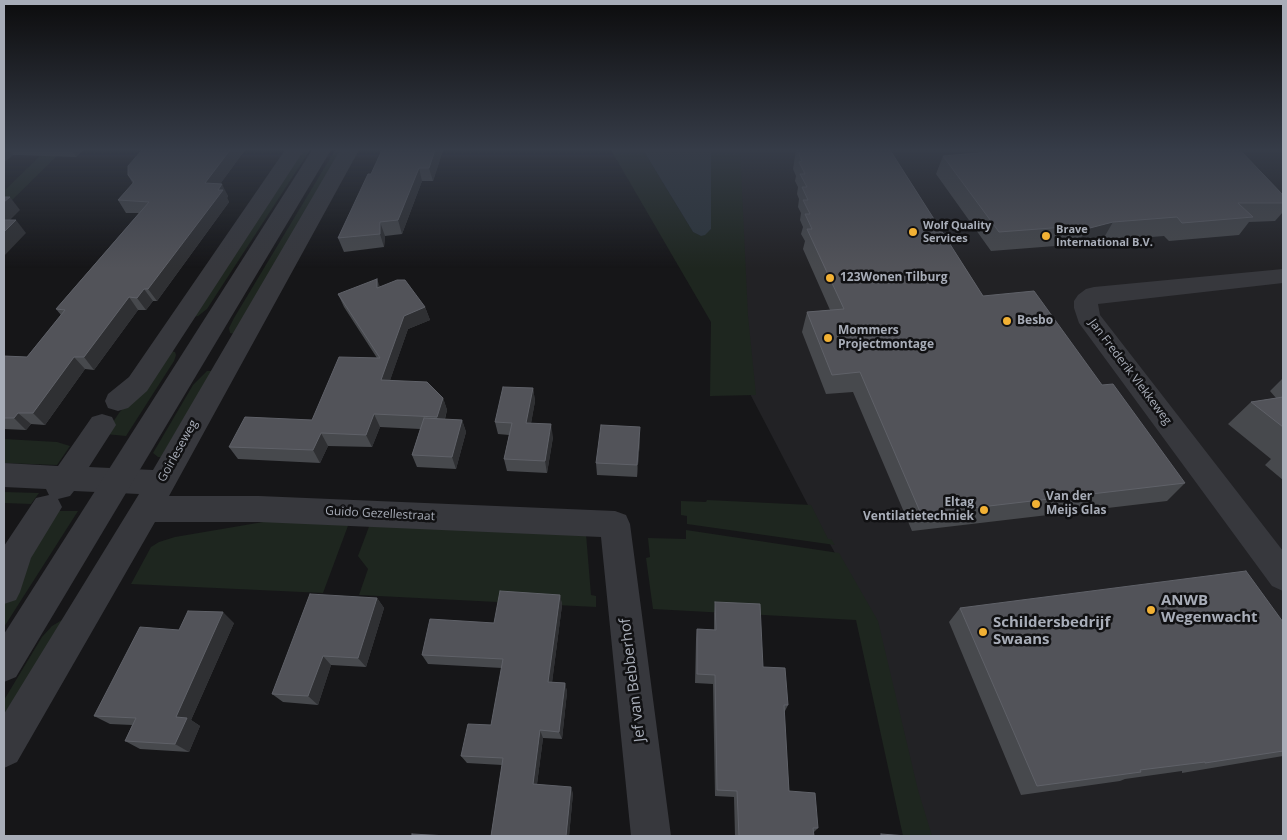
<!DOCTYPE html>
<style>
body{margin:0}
#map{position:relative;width:1287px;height:840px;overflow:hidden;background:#161618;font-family:"Open Sans",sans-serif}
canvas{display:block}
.frame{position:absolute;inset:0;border:5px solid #a8adb8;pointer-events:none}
</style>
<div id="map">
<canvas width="1287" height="840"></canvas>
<div class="frame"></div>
</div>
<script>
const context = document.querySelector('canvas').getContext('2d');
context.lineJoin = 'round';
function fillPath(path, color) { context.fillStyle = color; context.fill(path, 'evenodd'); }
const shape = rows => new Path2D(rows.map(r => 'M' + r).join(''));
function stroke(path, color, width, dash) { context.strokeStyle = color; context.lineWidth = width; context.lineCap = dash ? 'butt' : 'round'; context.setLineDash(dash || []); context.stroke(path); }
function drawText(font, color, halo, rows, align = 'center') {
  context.font = font + ' "Open Sans",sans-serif'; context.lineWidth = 5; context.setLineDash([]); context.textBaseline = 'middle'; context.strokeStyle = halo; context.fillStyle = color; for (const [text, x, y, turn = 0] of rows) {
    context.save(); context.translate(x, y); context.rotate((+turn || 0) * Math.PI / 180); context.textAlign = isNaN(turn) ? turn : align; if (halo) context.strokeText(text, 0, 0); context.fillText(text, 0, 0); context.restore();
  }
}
const built = shape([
 [733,150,1283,150,1283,836,926,836,874,622,809,507,747,388]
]);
const green = shape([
 [46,150,63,150,4,208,4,191],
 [301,150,310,150,207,309,198,316,193,317],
 [335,150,344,150,234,334,230,333,229,328,234,318],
 [611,150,643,150,693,232,701,236,711,229,711,150,740,150,748,316,756,395,710,396,711,322],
 [171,351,175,352,176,355,174,361,126,436,105,434,119,413],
 [207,371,212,371,161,457,158,457,153,453,193,385],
 [4,439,57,442,70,446,57,465,4,463],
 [4,492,39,493,31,504,4,503],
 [707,500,811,505,828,539,831,539,835,545,687,524,687,516,681,515,681,501,706,502],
 [55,511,78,511,4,627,4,603,18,582],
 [269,521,349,523,323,593,131,584,151,547,159,542,175,537],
 [370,524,586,534,591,595,596,596,596,607,359,595,368,569,358,556],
 [686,530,839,553,878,621,918,790,932,836,903,836,856,620,653,609,646,558,650,557,648,538,686,539],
 [62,620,54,644,4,731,4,700,42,637,52,626]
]);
const water = shape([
 [643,150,711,150,711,229,705,235,701,236,693,232]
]);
const minor = shape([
 [285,150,304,150,147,391,128,408,118,411,108,408,105,401,108,394,129,377,285,150],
 [340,150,359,150,169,496,259,496,615,511,626,515,630,524,671,836,631,836,601,537,259,522,155,522,17,762,4,768,4,714,139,494,74,491,70,496,58,499,62,507,31,558,20,592,16,600,4,604,4,546,36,498,49,495,46,489,4,487,4,463,58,466,92,417,102,414,112,417,116,425,89,467,153,470,340,150],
 [1283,269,1283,283,1098,304,1100,315,1283,551,1283,591,1272,586,1079,323,1074,308,1074,301,1078,295,1086,289,1094,287,1283,269]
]);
const tertiary = shape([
 [312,150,331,150,16,677,4,682,4,634,312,150]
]);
const wall = shape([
 [4,150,83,150,76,157,13,155,4,162],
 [142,150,245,150,220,184,228,196,227,198,229,202,157,301,153,301,146,310,138,310,94,370,85,369,45,425,31,424,26,430,4,429,4,356,27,357,61,315,56,309,139,213,126,213,118,200,133,184,128,175],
 [443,150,433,181,422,181,402,234,385,236,384,247,344,252,338,238,371,174],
 [796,150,890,150,983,296,1102,385,1185,483,1167,501,912,531,853,392,826,394,802,332,807,312,830,310,803,249,805,241,801,234,803,227,800,220,801,213,798,207,799,199,797,194,798,187,795,181,796,176,793,169],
 [943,156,1283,195,1283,212,1275,221,1249,222,1239,235,1169,241,1164,236,1102,241,1075,248,1055,246,991,251,936,174],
 [380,287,425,307,430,320,408,329,390,380,443,398,447,410,445,419,462,420,466,432,456,469,417,467,412,455,420,429,380,427,372,447,328,446,320,463,238,459,229,447,312,420,377,358,344,307,338,294],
 [1283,378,1283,480,1265,465,1271,459,1228,424,1251,402,1276,398,1270,391],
 [533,388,535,401,531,423,553,437,547,473,507,471,504,459,509,435,498,434,495,422],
 [640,440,637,477,597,475,596,463],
 [560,595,562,605,552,682,565,683,567,692,562,739,543,738,537,784,573,793,569,836,491,836,502,765,467,763,461,756,491,725,502,668,428,664,422,655],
 [377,598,384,608,366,667,331,665,318,705,283,702,272,694],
 [715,602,763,667,788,705,784,713,789,791,818,828,814,832,814,836,735,836,734,797,715,796,713,684,695,683,696,639,697,629,714,630,714,613],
 [960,608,1283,622,1283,756,1182,773,1182,771,1125,779,1120,781,1021,795,949,622],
 [234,623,191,720,200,726,189,752,140,749,125,741,132,725,110,724,94,716,179,630]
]);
const shadedWall = shape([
 [4,150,10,150,13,155,4,162],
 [72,150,83,150,76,157],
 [230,150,245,150,212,195,205,183],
 [435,150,443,150,433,181,429,168],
 [419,168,422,181,402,234,398,220],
 [222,184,228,196,227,198,229,202,157,301,148,289],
 [10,197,20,210,4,226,4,202],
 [16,220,26,233,4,256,4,232],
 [380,222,385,236,384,247,380,234],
 [1113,222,1102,241,1075,248,1086,229],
 [377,279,382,292,377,288],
 [144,289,153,301,146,310,137,298],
 [129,297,138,310,94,370,84,357],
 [425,307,430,320,408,329,386,392,381,380,404,316],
 [74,357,85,369,45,425,33,413],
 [533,388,535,401,529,435,526,423],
 [443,398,447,410,442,429,437,417],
 [18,413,31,424,26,430,14,418],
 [374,414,380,427,372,447,366,435],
 [462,420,466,432,456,469,452,457],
 [551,424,553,437,547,473,545,461],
 [640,427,640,440,637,477,637,465],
 [321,433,328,446,320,463,313,450],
 [560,595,562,605,551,691,548,682],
 [377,598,384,608,366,667,358,658],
 [223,612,234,623,191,720,200,726,189,752,175,744,176,717],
 [323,656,331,665,318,705,308,696],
 [565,683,567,692,562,739,559,732],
 [540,730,543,738,536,791,533,784],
 [571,787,573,793,569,836,566,836]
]);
const building = shape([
 [142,150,230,150,205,183,222,184,218,190,223,190,148,289,144,289,137,298,129,297,84,357,74,357,33,413,18,413,14,418,4,418,4,356,27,357,65,310,56,309,149,202,118,200,134,182,128,175,128,166,142,150],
 [382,150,435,150,429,168,419,168,398,220,380,222,380,234,338,238,368,174,371,174,382,150],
 [797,150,890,150,983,296,1034,291,1102,385,1113,384,1185,483,921,514,860,372,832,375,807,312,844,309,807,229,812,229,805,214,810,214,803,200,808,200,802,187,807,187,800,174,805,174,799,162,802,161,797,150],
 [1013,150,1240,150,1283,195,1283,203,1238,203,1253,217,1182,223,1177,217,1113,222,1086,229,1065,227,999,232,943,156,1013,150],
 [4,197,10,197,4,202,4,197],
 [4,220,16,220,4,232,4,220],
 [377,279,377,288,397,280,405,280,425,307,404,316,381,380,427,382,443,398,437,417,374,414,366,435,321,433,313,450,229,447,245,417,312,420,339,357,380,358,338,294,377,279],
 [503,387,533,388,526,423,551,424,545,461,504,459,512,423,495,422,503,387],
 [1283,397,1283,427,1251,402,1283,397],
 [424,418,462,420,452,457,412,455,424,418],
 [601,425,640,427,637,465,596,463,601,425],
 [1246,571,1283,622,1283,751,1205,763,1205,762,1140,770,1141,772,1037,786,960,608,1246,571],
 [500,591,560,595,548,682,565,683,559,732,540,730,533,784,571,787,566,836,491,836,503,758,461,756,468,724,491,725,503,659,422,655,430,619,494,623,500,591],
 [310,594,377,598,358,658,323,656,308,696,272,694,310,594],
 [715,602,760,604,763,667,785,668,788,705,784,705,789,791,815,793,818,828,813,828,814,836,739,836,737,791,717,790,715,675,697,674,697,629,716,630,715,602],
 [188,611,223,612,176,717,187,718,175,744,125,741,136,718,94,716,140,627,179,630,188,611],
 [412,834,448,836,412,836,412,834],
 [881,834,907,836,881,836,881,834]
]);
const markers = [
 [913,232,5,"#f2b134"],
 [1046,236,5,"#f2b134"],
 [830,278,5,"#f2b134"],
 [1007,321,5,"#f2b134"],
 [828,338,5,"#f2b134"],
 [1036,504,5,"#f2b134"],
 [984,510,5,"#f2b134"],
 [1151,610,5,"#f2b134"],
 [983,632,5,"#f2b134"]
];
const farPoinames = [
 ["Wolf Quality",923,226],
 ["Services",923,239],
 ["Brave",1056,230],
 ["International B.V.",1056,243]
];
const poiNames = [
 ["123Wonen Tilburg",840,278],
 ["Besbo",1017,321],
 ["Mommers",838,331],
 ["Projectmontage",838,345],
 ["Van der",1046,497],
 ["Meijs Glas",1046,511],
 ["Eltag",974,503,"right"],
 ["Ventilatietechniek",974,517,"right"]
];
const streetNames = [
 ["Jan Frederik Vlekkeweg",1130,372,53],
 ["Goirleseweg",178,451,-61],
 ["Guido Gezellestraat",380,514,3]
];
const nearPoinames = [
 ["ANWB",1161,601],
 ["Wegenwacht",1161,618],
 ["Schildersbedrijf",993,623],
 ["Swaans",993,640]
];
const nearStreetnames = [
 ["Jef van Bebberhof",633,680,-97]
];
fillPath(built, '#222225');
fillPath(green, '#1e261f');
fillPath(water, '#2c353c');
fillPath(minor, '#37383d');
fillPath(tertiary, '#37383d');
fillPath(wall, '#47494d');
fillPath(shadedWall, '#2f3033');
fillPath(building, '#525359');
stroke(building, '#5f6168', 1);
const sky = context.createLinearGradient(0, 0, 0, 268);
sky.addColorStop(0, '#0c0c0d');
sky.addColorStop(0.56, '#363c48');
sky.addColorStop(1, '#363c4800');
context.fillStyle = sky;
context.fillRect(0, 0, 1287, 268);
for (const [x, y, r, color] of markers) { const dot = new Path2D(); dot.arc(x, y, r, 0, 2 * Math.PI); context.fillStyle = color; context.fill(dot); stroke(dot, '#111113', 2); }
drawText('bold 11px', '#a8adb8', '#111113', farPoinames, 'left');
drawText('bold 12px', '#a8adb8', '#111113', poiNames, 'left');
drawText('12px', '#a8adb8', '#111113', streetNames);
drawText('bold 15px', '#a8adb8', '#111113', nearPoinames, 'left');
drawText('15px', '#a8adb8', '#111113', nearStreetnames);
</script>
